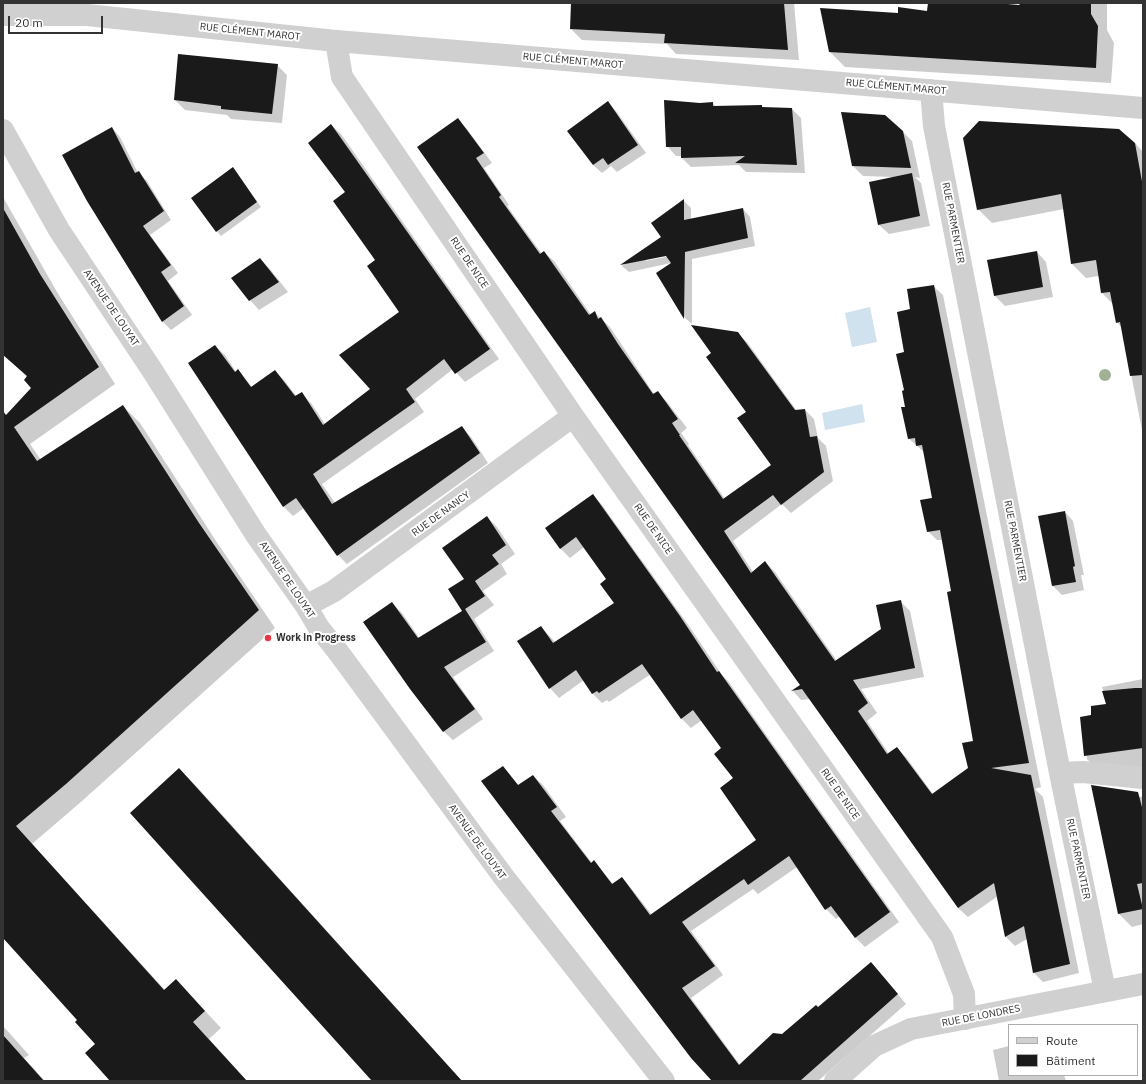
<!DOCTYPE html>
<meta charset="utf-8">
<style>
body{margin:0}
#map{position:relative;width:1146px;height:1084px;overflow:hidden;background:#fff;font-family:"IBM Plex Sans",sans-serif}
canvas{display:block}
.frame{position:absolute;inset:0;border:4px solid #333;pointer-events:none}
.legend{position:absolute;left:1008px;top:1024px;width:130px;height:52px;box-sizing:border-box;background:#fff;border:1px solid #adadad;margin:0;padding:5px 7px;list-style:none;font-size:12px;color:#333}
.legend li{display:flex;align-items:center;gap:8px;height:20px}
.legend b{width:20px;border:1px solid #adadad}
.scale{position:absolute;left:8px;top:16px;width:95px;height:18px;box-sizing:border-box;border:2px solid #333;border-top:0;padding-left:5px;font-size:12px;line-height:14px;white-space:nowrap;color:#333;-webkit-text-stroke:3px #fff;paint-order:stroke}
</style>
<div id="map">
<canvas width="1146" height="1084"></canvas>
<div class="frame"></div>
<ul class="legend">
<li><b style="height:5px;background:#d0d0d0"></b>Route</li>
<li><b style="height:11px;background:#1a1a1a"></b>Bâtiment</li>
</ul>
<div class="scale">20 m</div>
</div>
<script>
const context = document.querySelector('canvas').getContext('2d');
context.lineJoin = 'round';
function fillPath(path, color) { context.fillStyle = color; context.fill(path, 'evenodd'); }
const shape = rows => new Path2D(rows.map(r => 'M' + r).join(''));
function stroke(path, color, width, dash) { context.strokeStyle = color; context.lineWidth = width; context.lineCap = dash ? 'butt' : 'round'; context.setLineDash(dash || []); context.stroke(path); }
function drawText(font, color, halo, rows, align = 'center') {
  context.font = font + ' "IBM Plex Sans",sans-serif'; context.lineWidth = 4; context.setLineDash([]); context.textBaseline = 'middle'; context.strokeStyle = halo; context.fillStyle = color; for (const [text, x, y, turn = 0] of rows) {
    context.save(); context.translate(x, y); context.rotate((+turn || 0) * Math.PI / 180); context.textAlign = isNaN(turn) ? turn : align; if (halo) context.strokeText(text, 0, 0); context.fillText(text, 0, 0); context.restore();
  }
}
const water = shape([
 [870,307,877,342,852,347,845,313],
 [862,404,865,422,825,430,822,413]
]);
const shadow = shape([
 [572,3,794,3,799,60,676,54,667,44,582,40,571,29],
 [929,3,983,3,1019,6,1023,3,1107,3,1107,30,1114,43,1111,83,845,67,830,52,899,14,928,12],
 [277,65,287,75,282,123,231,119,227,115,185,110,175,100],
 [608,103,616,111,646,153,617,172,611,166,602,173,593,165],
 [713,103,716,107,762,106,764,108,792,109,801,118,805,173,746,172,739,165,691,167,682,158,682,156,676,156,667,146,700,104],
 [458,120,467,129,492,163,484,168,509,205,507,206,542,254,544,252,554,261,591,315,595,313,610,327,654,394,657,392,667,402,687,428,681,433,689,444,688,445,725,499,773,465,748,412,737,333,747,342,797,411,805,410,814,419,818,438,826,446,833,481,791,513,782,504,733,541,753,572,765,562,775,572,837,661,882,629,900,601,910,611,924,677,861,689,877,713,867,721,889,754,897,748,906,757,933,794,969,768,974,742,952,592,943,540,937,540,928,531,933,498,925,453,908,438,905,391,905,353,912,310,933,286,943,295,1041,787,1035,789,1043,797,1079,973,1043,982,1034,973,1027,939,1015,946,1006,937,998,896,968,917,958,908,810,699,801,700,793,691,801,686,419,147],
 [331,125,341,134,499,359,465,382,453,369,415,399,424,412,322,484,335,503,462,427,471,437,488,463,347,564,338,555,304,508,293,516,284,507,189,363,215,346,225,355,236,372,238,371,252,387,275,371,284,380,297,397,301,393,311,403,325,424,371,389,401,312,376,260,346,193],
 [112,128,120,137,138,173,147,181,171,220,150,235,178,273,168,281,192,315,171,330,163,322,86,198],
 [902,131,912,141,920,178,915,177,921,183,930,226,889,234,879,225,892,177,863,176,853,166],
 [1135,143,1143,152,1143,435,1122,328,1117,322,1113,304,1102,293,1099,276,1086,278,1072,264,1064,209,992,223,978,209],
 [233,168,237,173,261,207,221,236,217,231],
 [3,197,57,292,115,384,30,444,41,460,123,406,140,423,216,541,275,628,82,801,32,844,165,990,192,997,221,1028,209,1039,247,1081,112,1081,96,1044,79,1020,3,936,3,419,33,388,27,377,10,360,3,329],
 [684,201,691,208,691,220,743,209,750,217,755,246,692,259,692,324,685,318,658,273,671,263,629,272,622,266,663,237,653,223],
 [670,254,671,256,645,261,648,259],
 [1037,252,1046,262,1053,297,1005,306,995,296,988,261],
 [260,259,270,269,288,292,259,310,250,300],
 [593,495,602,505,689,626,722,675,728,681,899,922,865,947,856,938,840,916,836,919,826,909,797,867,758,894,753,889,691,931,723,975,691,998,740,1065,783,1035,818,1008,871,963,880,973,906,1004,818,1081,713,1081,503,767,519,786,533,776,543,785,566,817,560,821,592,863,594,862,613,884,622,878,631,888,652,915,757,840,735,778,722,749,702,720,691,728,682,719,651,674,609,702,607,700,602,703,593,694,584,680,559,698,550,688,541,627,555,642,615,603,607,579,584,547,570,558,560,548],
 [1065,512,1073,521,1084,575,1081,575,1084,590,1062,595,1053,586,1039,517],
 [487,517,497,527,515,554,501,564,507,574,483,591,494,605,474,619,494,651,453,677,483,719,453,740,443,731,392,603,402,613,420,639,464,611,465,579],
 [1143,679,1143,773,1101,773,1087,759,1081,718,1092,716,1108,704,1102,687],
 [179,769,198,788,462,1081,373,1081],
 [1094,793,1143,797,1143,924,1132,927,1119,914],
 [3,1026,29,1055,24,1058,45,1081,3,1081],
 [1009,1046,1009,1075,1064,1075,1066,1081,999,1081,993,1050]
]);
const building = shape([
 [571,3,784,3,788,50,664,43,665,34,570,29],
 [928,3,996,3,1019,5,1021,3,1091,3,1091,14,1098,26,1096,68,829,52,820,8,898,13,898,7,927,11],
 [178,54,278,64,272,114,221,109,221,106,174,100],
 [664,100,700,103,713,102,713,106,762,105,762,107,792,108,797,165,735,163,745,156,681,158,681,147,666,147],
 [608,101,638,145,608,165,603,158,593,165,567,131],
 [841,112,885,115,903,131,911,168,852,166],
 [458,118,484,153,476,158,501,195,499,197,540,254,544,251,589,315,595,311,598,319,601,317,618,344,653,394,658,391,678,419,672,423,680,435,679,435,723,499,771,465,737,418,746,412,706,357,711,353,691,325,738,332,795,410,805,409,810,437,817,436,824,472,781,505,773,495,724,531,751,573,765,561,835,661,881,629,876,605,901,600,915,668,853,680,868,703,858,711,887,754,897,747,932,794,968,768,962,743,973,741,947,592,951,591,940,530,927,532,920,500,932,498,922,445,916,446,915,438,908,439,901,407,905,407,902,391,904,390,896,354,904,352,897,312,910,309,907,289,934,285,1029,763,991,768,1031,775,1070,964,1033,973,1024,926,1005,937,994,883,958,908,802,689,791,691,800,685,417,147],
 [979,121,1119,129,1135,143,1143,187,1143,375,1130,376,1120,322,1116,323,1110,292,1101,293,1096,260,1071,264,1061,194,977,210,963,138],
 [331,124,490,349,455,374,444,359,406,389,415,402,313,474,332,504,462,426,480,453,337,556,296,498,283,507,188,363,215,345,235,372,238,369,251,387,275,370,295,396,302,392,323,425,370,389,339,355,399,312,367,266,375,260,333,201,345,192,308,143],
 [112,127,135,173,139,171,164,211,143,226,171,265,161,272,184,306,162,322,87,201,62,155],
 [233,167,257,202,216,232,191,198],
 [912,173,920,216,878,225,869,182],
 [684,199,684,220,743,208,748,238,685,252,684,319,656,273,671,263,666,256,620,265,661,237,651,223],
 [3,208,40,274,99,367,14,427,37,461,123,405,199,523,259,610,66,784,16,826,164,990,176,979,205,1011,193,1022,247,1081,110,1081,85,1053,95,1044,75,1022,77,1020,3,938,3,411,6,415,31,388,24,380,27,376,3,355],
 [1037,251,1043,287,994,296,987,260],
 [260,258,279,282,249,301,231,278],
 [593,494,680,616,717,672,719,671,890,912,855,938,831,906,825,910,789,856,748,885,744,879,682,922,715,966,682,988,739,1065,773,1033,782,1034,816,1005,818,1007,871,962,898,994,800,1081,712,1081,691,1058,481,781,503,766,518,785,533,775,557,807,551,811,591,863,594,860,612,884,622,877,650,915,756,840,720,788,733,778,714,754,721,748,693,710,681,719,642,664,599,693,597,691,592,694,576,670,549,689,517,641,541,626,553,643,614,603,600,584,606,579,576,537,560,549,545,528],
 [1065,511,1075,566,1073,567,1076,582,1052,586,1038,516],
 [487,516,506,545,492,555,499,564,475,581,485,596,465,609,486,642,444,667,475,709,443,732,410,689,363,622,392,602,418,638,462,611,448,589,464,579,442,548],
 [1135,688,1143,688,1143,748,1084,756,1080,717,1091,715,1091,706,1106,704,1102,691],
 [179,768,462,1081,372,1081,130,813],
 [1091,785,1138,792,1143,811,1143,883,1137,884,1143,909,1118,914],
 [3,1035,44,1081,3,1081]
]);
const minor = shape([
 [3,15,87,15,336,41,1143,108],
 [336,41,342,77,573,416,942,937,964,994,965,1019],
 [931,90,934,126,1060,773,1105,991],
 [3,130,59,230,152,370,256,535,306,606,319,628,339,653,503,876,664,1081],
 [306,606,334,591,573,416],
 [1060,773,1083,772,1143,778],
 [835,1081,874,1046,911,1029,1143,984]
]);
const trees = [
 [1105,375]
];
const markers = [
 [268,638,4,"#e63946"]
];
const streetNames = [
 ["RUE CLÉMENT MAROT",250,32,6],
 ["RUE CLÉMENT MAROT",573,61,5],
 ["RUE CLÉMENT MAROT",896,87,5],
 ["RUE PARMENTIER",953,223,79],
 ["RUE DE NICE",469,263,56],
 ["AVENUE DE LOUYAT",111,308,56],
 ["RUE DE NANCY",441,514,-36],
 ["RUE DE NICE",653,529,55],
 ["RUE PARMENTIER",1015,541,79],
 ["AVENUE DE LOUYAT",287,580,56],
 ["RUE DE NICE",840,794,55],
 ["AVENUE DE LOUYAT",477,842,54],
 ["RUE PARMENTIER",1078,859,78],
 ["RUE DE LONDRES",981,1016,-11]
];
const poiNames = [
 ["Work in Progress",276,638]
];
fillPath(water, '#cfe2ee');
fillPath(shadow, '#0003');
fillPath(building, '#1a1a1a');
stroke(minor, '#d0d0d0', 22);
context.fillStyle = '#a2b095';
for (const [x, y] of trees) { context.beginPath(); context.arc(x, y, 6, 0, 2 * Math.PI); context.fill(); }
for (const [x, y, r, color] of markers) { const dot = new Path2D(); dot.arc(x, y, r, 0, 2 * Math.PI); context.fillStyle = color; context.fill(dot); stroke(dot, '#fff', 1.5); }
drawText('10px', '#333', '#fff', streetNames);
drawText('bold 10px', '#333', '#fff', poiNames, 'left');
</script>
